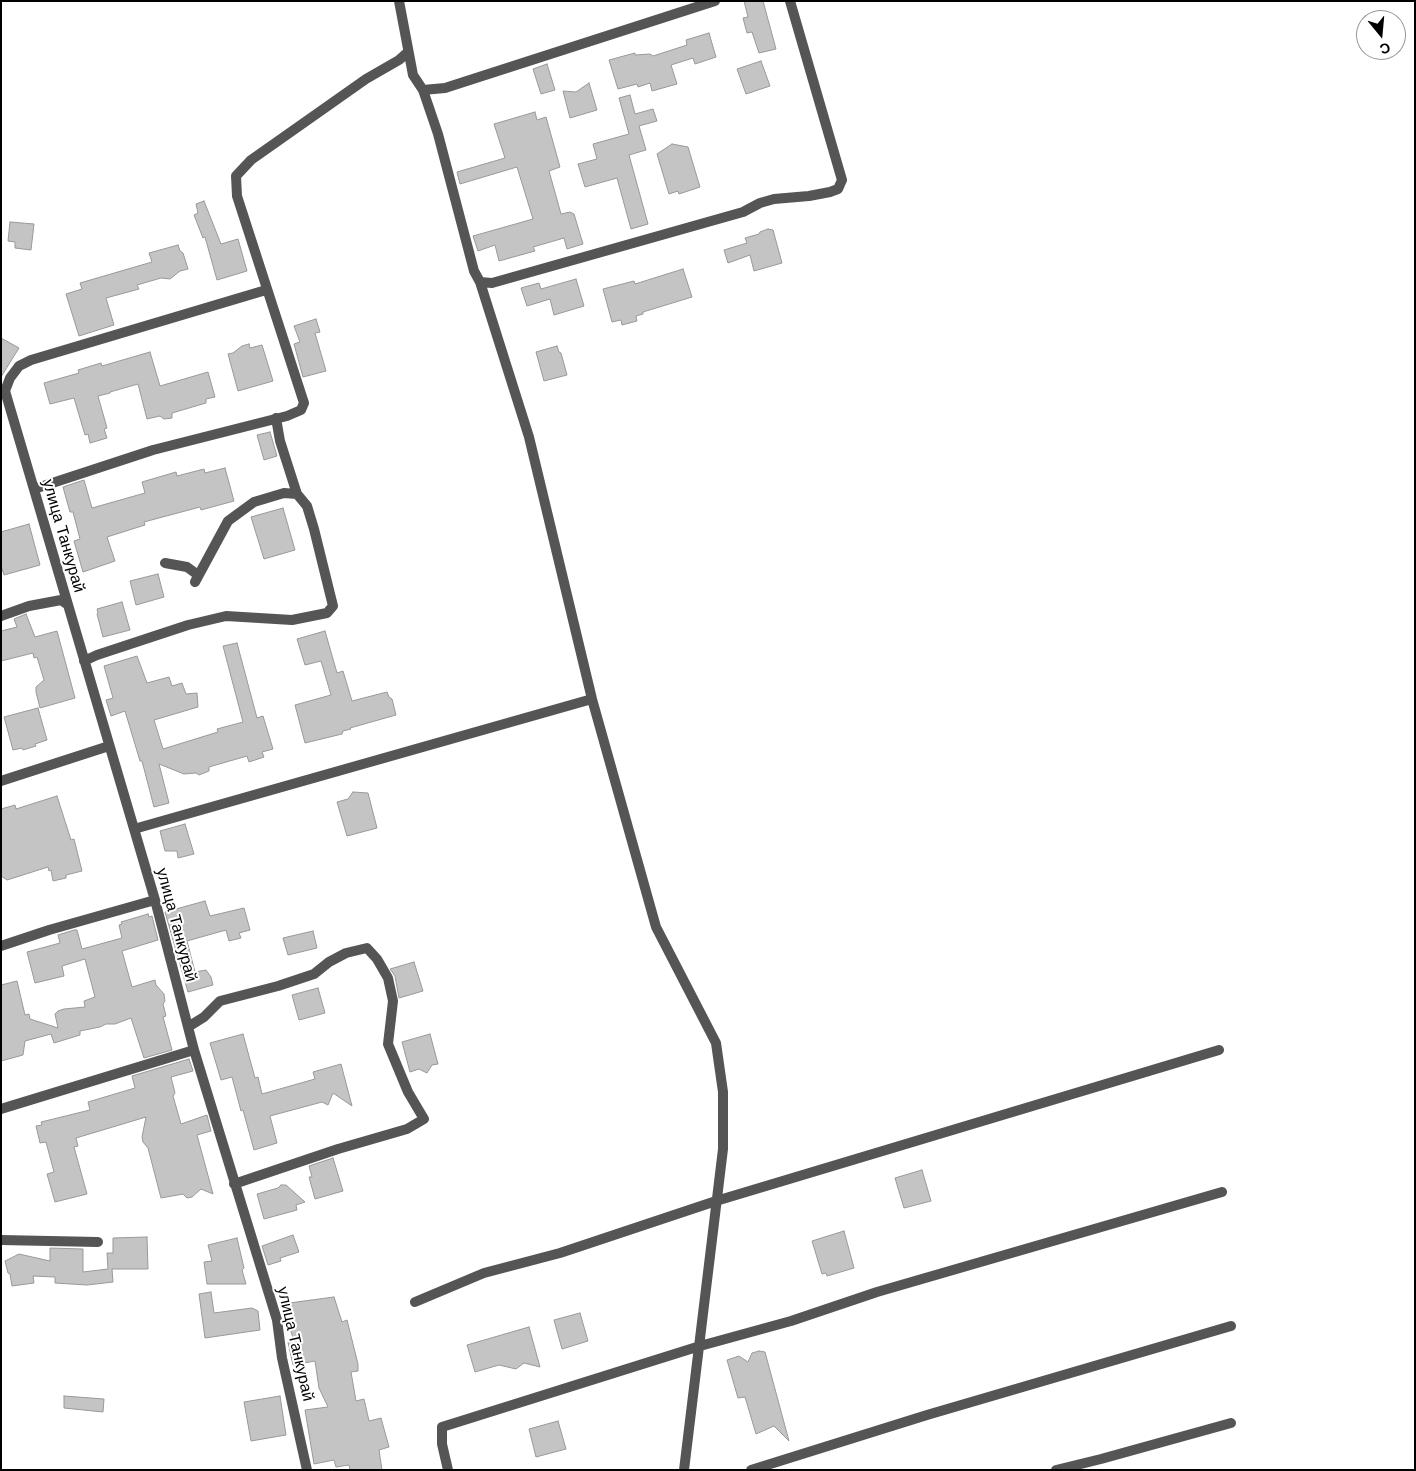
<!DOCTYPE html>
<meta charset="utf-8">
<style>
body{margin:0}
#map{position:relative;width:1416px;height:1471px;overflow:hidden;background:#fff;font-family:Arial,sans-serif}
canvas{display:block}
.frame{position:absolute;inset:0;border:2px solid #000;pointer-events:none}
.north{position:absolute;left:1356px;top:10px;width:50px;height:50px;box-sizing:border-box;background:#fff;border:1px solid #999;border-radius:50%;rotate:163deg;font-size:14px;font-weight:700;line-height:20px;text-align:center;color:#000}
.north::after{content:'';display:block;margin:auto;width:18px;height:22px;background:#000;clip-path:polygon(50% 0,100% 100%,50% 72%,0 100%)}
</style>
<div id="map">
<canvas width="1416" height="1471"></canvas>
<div class="frame"></div>
<div class="north">С</div>
</div>
<script>
const context = document.querySelector('canvas').getContext('2d');
context.lineJoin = 'round';
function fillPath(path, color) { context.fillStyle = color; context.fill(path, 'evenodd'); }
const shape = rows => new Path2D(rows.map(r => 'M' + r).join(''));
function stroke(path, color, width, dash) { context.strokeStyle = color; context.lineWidth = width; context.lineCap = dash ? 'butt' : 'round'; context.setLineDash(dash || []); context.stroke(path); }
function drawText(font, color, halo, rows, align = 'center') {
  context.font = font + ' Arial,sans-serif'; context.lineWidth = 4; context.setLineDash([]); context.textBaseline = 'middle'; context.strokeStyle = halo; context.fillStyle = color; for (const [text, x, y, turn = 0] of rows) {
    context.save(); context.translate(x, y); context.rotate((+turn || 0) * Math.PI / 180); context.textAlign = isNaN(turn) ? turn : align; if (halo) context.strokeText(text, 0, 0); context.fillText(text, 0, 0); context.restore();
  }
}
const building = shape([
 [744,1,763,1,776,49,759,53,752,32,747,33,743,18,748,17,744,1],
 [709,33,716,57,695,64,693,58,671,65,677,84,652,91,650,83,638,87,637,84,618,89,609,60,635,53,635,55,650,54,653,56,687,45,686,40,709,33],
 [761,61,770,86,746,94,737,69,761,61],
 [547,64,555,90,541,94,533,69,547,64],
 [589,83,597,110,570,118,563,91,576,92,589,83],
 [630,95,635,114,653,109,657,121,639,126,646,150,629,155,648,224,631,229,617,178,585,187,578,164,597,159,593,144,629,134,619,98,630,95],
 [535,112,537,120,546,117,560,167,549,171,561,214,570,212,574,214,583,244,567,249,564,238,533,247,535,251,499,261,495,245,478,251,473,236,533,219,517,167,460,184,457,172,505,158,494,124,535,112],
 [672,144,688,147,700,187,679,194,678,191,669,194,657,154,672,144],
 [204,201,221,244,238,239,247,271,217,280,205,237,203,238,194,215,198,213,196,204,204,201],
 [10,222,34,224,31,250,15,248,15,242,8,241,10,222],
 [768,229,773,230,782,263,754,271,750,255,728,263,724,250,747,243,745,238,759,234,760,232,768,229],
 [178,245,180,251,183,253,188,269,180,271,170,279,161,278,137,285,139,289,106,298,114,325,79,336,66,294,82,289,80,283,152,262,149,253,178,245],
 [683,269,692,297,643,312,643,314,636,316,637,321,622,325,621,320,612,322,603,289,634,281,635,284,683,269],
 [576,279,584,306,554,315,550,299,527,306,521,288,539,283,541,289,576,279],
 [316,319,320,332,315,333,326,371,303,377,294,344,300,342,294,326,316,319],
 [1,338,19,348,1,377,1,338],
 [249,344,250,348,262,345,273,381,238,391,228,354,233,353,242,346,249,344],
 [557,346,559,352,561,353,567,375,544,381,536,352,557,346],
 [150,352,160,386,208,372,215,397,206,399,206,403,172,413,172,418,164,419,160,416,147,419,138,384,110,392,110,393,98,396,107,428,104,429,107,438,90,443,88,434,85,435,74,398,50,404,44,383,79,373,78,370,101,363,102,366,150,352],
 [270,432,277,456,264,460,257,435,270,432],
 [225,468,234,501,201,510,200,507,144,522,145,525,107,537,115,561,83,572,74,541,80,539,73,512,70,512,63,487,84,480,92,508,145,493,142,482,176,472,177,476,204,469,205,473,225,468],
 [283,508,295,550,264,559,251,517,283,508],
 [29,524,40,565,4,575,1,566,1,532,29,524],
 [158,574,164,597,136,605,130,581,158,574],
 [122,602,130,630,103,637,97,614,98,613,97,609,122,602],
 [26,614,35,637,57,631,75,698,40,708,36,692,36,687,44,680,37,657,34,658,33,653,1,661,1,631,17,627,14,619,26,614],
 [325,631,337,673,343,671,352,701,387,692,389,697,392,699,396,715,350,728,351,729,343,731,342,734,305,743,295,705,331,695,321,661,305,665,297,639,325,631],
 [237,643,257,718,263,716,273,749,262,752,264,757,249,762,247,756,209,767,209,771,199,775,196,773,184,774,159,764,169,803,154,807,142,761,140,761,125,711,111,716,106,700,113,698,104,666,137,656,147,683,169,677,172,686,182,683,186,694,197,693,198,707,154,720,163,749,218,732,217,729,243,722,223,646,237,643],
 [38,708,47,740,35,744,36,746,23,750,22,748,13,750,4,717,38,708],
 [353,792,368,793,377,828,347,836,337,802,348,799,353,792],
 [57,796,71,840,74,839,82,871,66,875,66,878,53,881,51,870,49,871,48,867,7,880,1,876,1,809,15,805,16,809,57,796],
 [185,824,194,854,178,858,177,851,165,851,160,831,185,824],
 [205,901,210,916,244,908,250,930,239,933,241,938,229,941,226,930,187,941,195,972,206,970,211,977,213,985,188,992,165,912,205,901],
 [148,914,149,917,152,916,158,940,122,951,132,987,155,980,156,985,164,994,165,1001,163,1004,166,1016,163,1017,172,1050,144,1058,131,1018,115,1024,106,1024,100,1027,80,1031,80,1035,54,1043,51,1034,25,1041,23,1055,1,1061,1,985,17,981,25,1015,29,1014,30,1019,58,1028,55,1014,58,1011,64,1009,85,1007,84,1001,95,997,85,959,62,966,64,976,35,983,27,952,60,943,58,935,74,930,77,930,82,949,122,938,119,925,122,924,121,922,148,914],
 [313,931,317,948,288,955,283,938,313,931],
 [414,962,423,991,399,998,395,976,390,969,414,962],
 [318,988,325,1013,299,1020,292,995,318,988],
 [243,1034,255,1078,258,1077,262,1094,315,1079,313,1072,341,1064,352,1106,333,1093,328,1105,322,1102,270,1116,277,1143,254,1150,243,1110,241,1111,232,1077,221,1080,210,1043,243,1034],
 [430,1034,438,1064,432,1065,427,1073,419,1069,410,1072,402,1042,430,1034],
 [189,1059,193,1071,171,1077,175,1093,173,1096,181,1124,207,1115,211,1131,197,1135,213,1194,201,1189,192,1197,187,1198,183,1194,161,1198,148,1148,143,1142,142,1137,146,1117,76,1138,78,1146,74,1147,87,1194,55,1202,47,1174,54,1172,46,1142,40,1143,36,1126,42,1125,41,1122,90,1110,88,1102,135,1088,132,1076,189,1059],
 [333,1158,343,1191,315,1199,309,1177,312,1177,309,1166,333,1158],
 [922,1170,931,1201,904,1208,895,1178,922,1170],
 [281,1185,286,1185,305,1202,296,1205,297,1210,264,1219,257,1194,278,1188,281,1185],
 [844,1231,854,1268,827,1276,826,1273,822,1274,812,1241,844,1231],
 [293,1235,299,1252,280,1258,281,1261,268,1265,262,1246,293,1235],
 [147,1237,148,1269,112,1269,113,1282,87,1285,55,1283,55,1277,33,1276,34,1283,12,1286,10,1274,8,1273,5,1261,19,1254,50,1261,50,1248,83,1249,83,1272,108,1269,107,1253,113,1253,113,1238,147,1237],
 [237,1238,244,1268,242,1270,246,1284,207,1284,204,1262,212,1261,208,1245,237,1238],
 [211,1292,214,1313,252,1308,258,1311,260,1330,205,1338,199,1294,211,1292],
 [334,1297,342,1322,347,1320,358,1364,358,1371,351,1372,356,1401,364,1399,369,1421,381,1418,389,1447,379,1450,382,1470,350,1470,349,1465,336,1467,334,1460,314,1464,305,1410,328,1407,319,1388,315,1361,293,1365,288,1342,294,1341,282,1304,334,1297],
 [580,1313,588,1341,562,1349,554,1320,580,1313],
 [529,1327,540,1367,524,1363,516,1369,499,1365,475,1372,467,1345,529,1327],
 [759,1351,765,1352,789,1441,774,1426,756,1434,745,1397,738,1398,727,1360,739,1356,748,1362,752,1353,759,1351],
 [64,1396,104,1399,103,1412,64,1408,64,1396],
 [280,1396,286,1435,251,1441,244,1402,280,1396],
 [558,1421,566,1449,536,1457,529,1429,558,1421]
]);
const street = shape([
 [399,1,413,75,423,90,438,134,474,271,480,282,492,283,743,212,760,203,774,199,809,196,830,192,838,189,842,180,790,1],
 [423,90,445,88,715,1],
 [480,282,529,437,592,699,656,927,716,1043,723,1092,723,1149,684,1470],
 [266,290,31,360,19,366,10,378,5,391,155,900,194,1050,277,1320,282,1358,307,1470],
 [34,489,153,450,287,416,301,410,304,403,237,196,236,176,251,160,366,79,399,60,408,52],
 [165,563,187,567,198,575],
 [195,582,228,521,254,502,284,493,297,494],
 [1,616,29,606,61,600,68,605],
 [84,661,97,655,188,625,226,616,292,620,327,613,333,606,314,529,307,506,297,494,280,441,276,418],
 [1,781,109,746],
 [134,829,592,699],
 [1,946,49,930,155,900],
 [188,1027,204,1017,220,1001,278,986,314,974,329,962,346,953,367,948,377,959,388,978,393,1001,388,1044,408,1092,424,1119,407,1129,338,1149,234,1184],
 [1,1109,194,1050],
 [1,1240,98,1242],
 [415,1302,484,1273,560,1253,716,1201,1219,1050],
 [448,1470,442,1444,442,1427,700,1346,791,1321,877,1292,1222,1192],
 [751,1470,927,1415,1231,1326],
 [1056,1470,1101,1459,1231,1423]
]);
const streetNames = [
 ["улица Танкурай",63,536,74],
 ["улица Танкурай",176,925,75],
 ["улица Танкурай",295,1344,77]
];
fillPath(building, '#c4c4c4');
stroke(building, '#999', 1);
stroke(street, '#555', 10);
drawText('16px', '#000', '#fff', streetNames);
</script>
